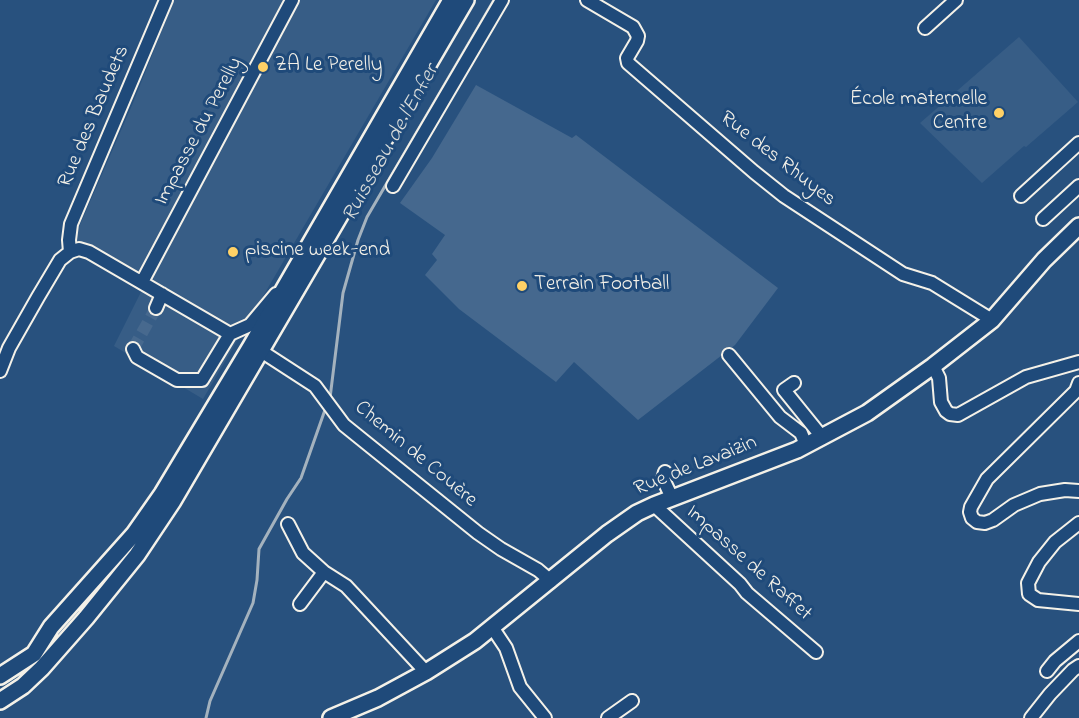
<!DOCTYPE html>
<meta charset="utf-8">
<style>
body{margin:0}
canvas{display:block;background:#28517e}
</style>
<canvas width="1079" height="718"></canvas>
<script>
const context = document.querySelector('canvas').getContext('2d');
context.lineJoin = 'round';
function fillPath(path, color) { context.fillStyle = color; context.fill(path, 'evenodd'); }
const shape = rows => new Path2D(rows.map(r => 'M' + r).join(''));
function stroke(path, color, width, dash) { context.strokeStyle = color; context.lineWidth = width; context.lineCap = dash ? 'butt' : 'round'; context.setLineDash(dash || []); context.stroke(path); }
function drawText(font, color, halo, rows, align = 'center') {
  context.font = font + ' "Indie Flower",sans-serif'; context.lineWidth = 6; context.setLineDash([]); context.textBaseline = 'middle'; context.strokeStyle = halo; context.fillStyle = color; for (const [text, x, y, turn = 0] of rows) {
    context.save(); context.translate(x, y); context.rotate((+turn || 0) * Math.PI / 180); context.textAlign = isNaN(turn) ? turn : align; if (halo) context.strokeText(text, 0, 0); context.fillText(text, 0, 0); context.restore();
  }
}
const built = shape([
 [174,0,436,0,203,399,114,346,142,290,69,250,133,103],
 [1019,37,1078,102,1026,147,1024,146,982,183,920,123]
]);
const green = shape([
 [476,85,572,138,576,135,778,288,735,345,638,420,574,362,556,382,459,309,425,275,437,260,432,254,445,235,400,203,432,158]
]);
const stream = shape([
 [330,398,343,293,358,240,367,217,494,0],
 [206,718,210,701,253,603,257,580,259,549,287,499,301,478,326,407]
]);
const minorTunnel = shape([
 [133,349,156,308]
]);
const minor = shape([
 [587,0,633,27,638,36,637,41,627,58,628,63,754,172,784,196,903,274,932,283,992,320],
 [925,28,956,0],
 [393,186,502,0],
 [1021,196,1079,143],
 [1043,219,1079,186],
 [70,252,69,240,71,224,166,0],
 [142,282,292,0],
 [156,308,162,294],
 [133,349,137,357,177,380,202,380,230,334],
 [261,351,315,386,344,425,478,533,501,549,538,570,551,581],
 [729,355,780,417,801,433,806,445],
 [933,366,939,378,941,402,946,411,950,414,958,415,1026,377,1079,362],
 [0,371,9,348,38,297,60,260,70,252,79,249,89,252,230,334,250,325,276,294],
 [794,383,784,390,822,437],
 [1079,383,1076,391,987,479,971,507,970,512,972,518,977,522,985,523,993,520,1014,505,1040,494,1065,490,1079,491],
 [665,472,663,479,672,498],
 [654,505,740,584,747,593,816,652],
 [1079,523,1055,542,1039,562,1028,583,1029,594,1038,600,1079,604],
 [288,524,303,553,324,572,346,586,426,672],
 [300,604,324,572],
 [492,627,506,648,520,687,545,718],
 [1047,671,1055,661,1079,641],
 [608,718,632,701],
 [1031,718,1050,694,1073,670,1079,666]
]);
const major = shape([
 [0,676,34,654,51,627,134,534,162,494,251,346,451,0],
 [0,701,23,686,42,668,86,618,137,555,173,501,466,0],
 [331,718,378,698,426,672,475,641,607,534,637,513,654,505,797,450,867,413,933,366,992,320,1044,260,1079,226]
]);
const markers = [
 [263,67,6,"#ffd166"],
 [999,113,6,"#ffd166"],
 [233,252,6,"#ffd166"],
 [522,286,6,"#ffd166"]
];
const poiNames = [
 ["ZA Le Perelly",275,67],
 ["École maternelle",987,101,"right"],
 ["Centre",987,125,"right"],
 ["piscine week-end",245,252],
 ["Terrain Football",534,286]
];
const streetNames = [
 ["Rue des Baudets",95,117,-67],
 ["Impasse du Perelly",200,132,-62],
 ["Rue des Rhuyes",777,160,38],
 ["Chemin de Couère",415,455,40],
 ["Rue de Lavaizin",696,467,-22],
 ["Impasse de Raffet",748,564,42]
];
const waterNames = [
 ["Ruisseau de l'Enfer",392,144,-61]
];
fillPath(built, '#375d86');
fillPath(green, '#45688e');
stroke(stream, '#a4b2be', 3);
stroke(minorTunnel, '#47698e', 12, [12, 6]);
stroke(minor, '#f4f1e8', 16);
stroke(major, '#f4f1e8', 20);
stroke(minor, '#1f4a7a', 12);
stroke(major, '#1f4a7a', 15);
for (const [x, y, r, color] of markers) { const dot = new Path2D(); dot.arc(x, y, r, 0, 2 * Math.PI); context.fillStyle = color; context.fill(dot); stroke(dot, '#1f4a7a', 2); }
drawText('21px', '#f4f1e8', '#1f4a7a', poiNames, 'left');
drawText('21px', '#f4f1e8', '#1f4a7a', streetNames);
drawText('italic 22px', '#d9dcda', '#1f4a7a', waterNames);
</script>
